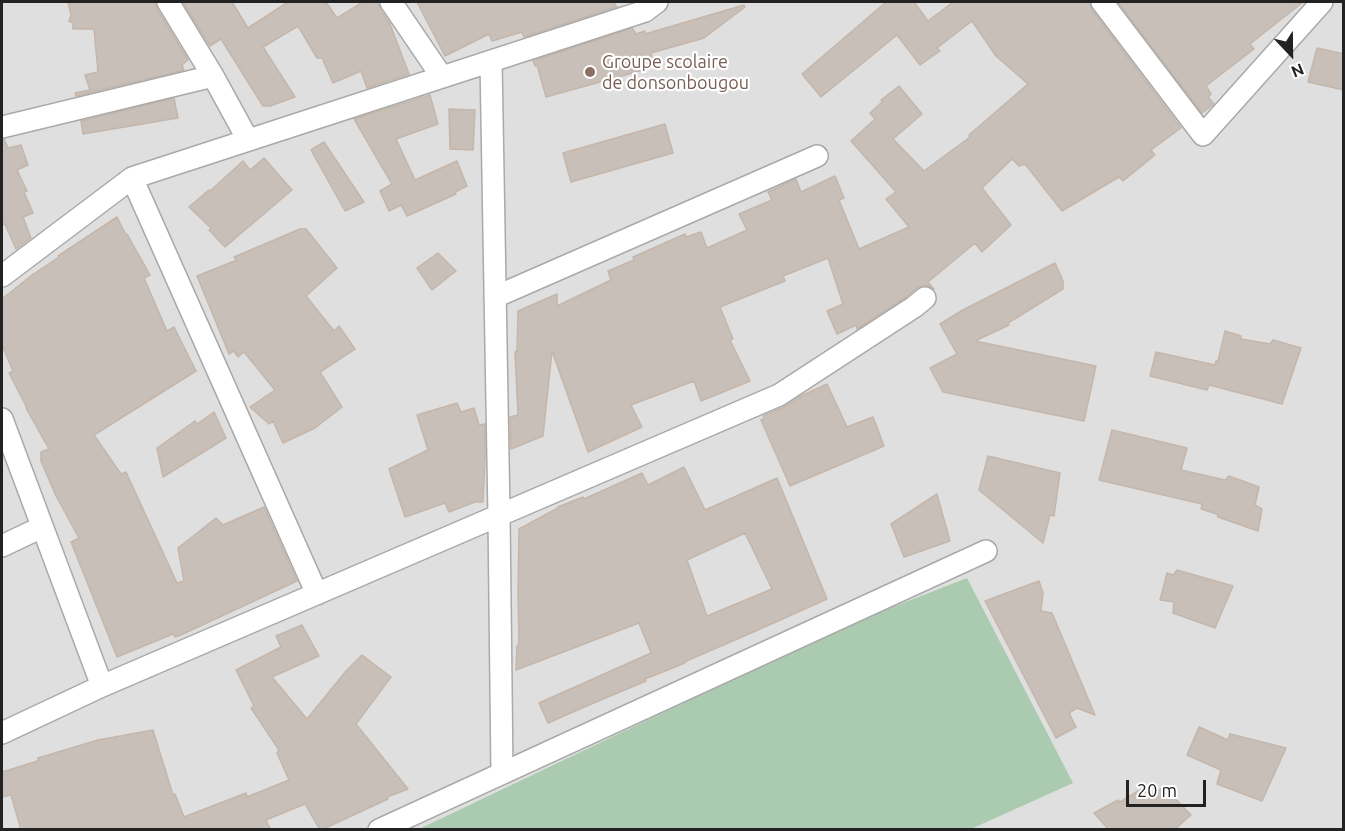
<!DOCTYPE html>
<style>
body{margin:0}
#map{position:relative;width:1345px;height:831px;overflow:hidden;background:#f2efe9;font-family:Ubuntu,sans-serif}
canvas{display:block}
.frame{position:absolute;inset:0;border:3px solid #222;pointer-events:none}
.north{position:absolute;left:1261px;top:24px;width:60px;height:60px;-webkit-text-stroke:4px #fff;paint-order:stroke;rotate:158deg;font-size:16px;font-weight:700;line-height:24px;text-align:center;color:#222}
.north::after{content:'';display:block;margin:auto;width:21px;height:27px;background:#222;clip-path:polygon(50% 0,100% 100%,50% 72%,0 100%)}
.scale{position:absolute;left:1126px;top:780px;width:80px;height:27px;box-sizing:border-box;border:3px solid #222;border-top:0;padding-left:8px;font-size:18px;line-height:21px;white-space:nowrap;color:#222;-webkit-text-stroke:4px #fff;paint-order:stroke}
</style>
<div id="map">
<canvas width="1345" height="831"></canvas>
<div class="frame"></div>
<div class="north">N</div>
<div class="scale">20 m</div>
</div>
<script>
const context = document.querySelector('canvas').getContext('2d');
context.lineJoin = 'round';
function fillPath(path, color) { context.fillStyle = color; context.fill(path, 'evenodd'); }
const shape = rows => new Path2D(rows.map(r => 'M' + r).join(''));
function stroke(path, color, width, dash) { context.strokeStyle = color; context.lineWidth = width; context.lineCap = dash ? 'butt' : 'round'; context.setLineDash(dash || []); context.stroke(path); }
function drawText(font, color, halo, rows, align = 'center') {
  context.font = font + ' Ubuntu,sans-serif'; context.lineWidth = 4.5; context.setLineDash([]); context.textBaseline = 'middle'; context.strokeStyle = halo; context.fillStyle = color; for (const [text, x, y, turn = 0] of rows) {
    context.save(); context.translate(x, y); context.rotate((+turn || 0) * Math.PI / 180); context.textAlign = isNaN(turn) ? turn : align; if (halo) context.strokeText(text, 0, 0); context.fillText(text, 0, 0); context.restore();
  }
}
const residential = shape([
 [2,2,1343,2,1343,829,2,829]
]);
const cemetery = shape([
 [967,578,1073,783,971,829,417,830,847,625]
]);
const building = shape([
 [68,2,155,2,157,9,188,60,182,65,184,70,76,96,75,93,90,90,85,75,98,72,94,29,73,29,73,23,69,21,71,15,68,2],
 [183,2,232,2,248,28,288,2,326,2,337,18,363,2,378,2,380,9,390,24,409,74,367,88,361,71,333,83,322,58,317,58,298,26,263,47,295,97,270,106,263,106,221,39,210,46,183,2],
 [417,2,613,2,617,7,524,37,522,32,492,41,489,34,445,56,417,2],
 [886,2,914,2,928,21,953,2,1090,2,1092,10,1181,128,1151,150,1155,155,1123,181,1119,177,1062,211,1025,164,1019,166,1012,159,982,188,1011,225,982,252,975,243,928,282,934,289,929,286,924,285,917,288,906,297,857,329,856,325,837,334,827,311,843,304,828,258,783,276,785,281,720,307,733,339,730,340,750,381,701,401,694,381,631,405,642,427,588,452,552,351,543,436,511,449,510,417,518,415,515,352,517,351,518,311,557,294,557,306,611,280,608,271,634,260,633,257,685,234,686,237,701,232,707,248,747,230,739,214,772,200,768,192,796,179,801,192,835,176,844,198,839,200,859,249,909,227,886,199,896,192,851,141,875,119,870,113,882,102,881,100,899,86,922,114,893,139,924,171,970,137,969,135,1028,84,996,56,972,21,937,48,940,51,920,65,897,35,821,97,802,74,886,2],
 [1118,2,1303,2,1250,44,1254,49,1206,86,1211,94,1208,97,1214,104,1202,113,1118,2],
 [744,5,745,7,704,38,651,53,654,67,546,97,537,65,535,66,533,61,632,28,636,34,645,31,645,34,744,5],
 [1317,48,1344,54,1344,90,1308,82,1317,48],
 [430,95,438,124,396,139,415,180,457,161,467,186,455,192,456,194,407,216,401,205,389,211,380,191,392,184,354,119,430,95],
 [174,98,178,118,83,134,81,121,174,98],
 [449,109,475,110,473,150,450,149,449,109],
 [665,124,673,153,571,182,563,153,665,124],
 [2,139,4,139,8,148,21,145,28,165,17,170,27,191,24,192,33,213,23,217,31,238,16,249,5,224,2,225,2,139],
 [324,142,364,202,345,211,311,150,324,142],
 [264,158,292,190,225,247,209,230,211,228,189,207,209,190,210,191,243,161,250,170,264,158],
 [117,217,126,235,127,234,150,275,144,278,167,331,174,327,196,371,94,435,121,474,126,472,177,583,184,581,178,548,216,518,223,525,264,507,297,581,183,634,175,637,173,634,117,657,71,542,79,538,56,496,41,461,41,452,49,449,26,408,27,408,9,373,13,371,2,345,2,299,32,275,59,257,58,256,117,217],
 [300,229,306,229,337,268,306,296,334,331,339,326,355,349,320,372,342,407,315,428,283,443,273,421,269,424,250,407,275,390,244,352,238,357,234,351,229,354,197,276,237,260,234,257,300,229],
 [438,253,456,271,432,290,417,268,438,253],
 [1055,263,1063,281,1063,289,1008,323,1009,325,975,341,1096,366,1084,421,943,392,930,368,957,354,940,324,961,311,1055,263],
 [1225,331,1241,336,1241,339,1270,344,1273,340,1301,348,1282,404,1209,385,1207,390,1150,376,1156,352,1215,365,1216,361,1218,361,1225,331],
 [827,384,847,427,873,417,884,446,790,486,761,420,765,418,763,416,784,407,799,397,827,384],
 [457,403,461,412,474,408,479,425,485,424,485,458,483,502,475,502,449,512,445,503,405,517,389,469,428,450,417,415,457,403],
 [214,412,226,438,163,477,157,448,195,421,197,424,214,412],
 [1112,430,1187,448,1181,470,1225,480,1229,476,1259,487,1255,505,1262,509,1258,531,1218,517,1217,514,1201,509,1202,504,1099,480,1112,430],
 [988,456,1060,473,1054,516,1050,515,1043,543,979,490,988,456],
 [684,467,705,510,777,478,827,599,758,630,684,662,685,663,645,679,646,681,589,705,548,723,539,703,651,653,639,623,516,670,517,646,519,644,518,594,519,529,558,508,558,507,583,497,584,499,642,473,648,485,684,467],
 [745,533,772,589,707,616,687,560,745,533],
 [937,494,950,541,904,557,891,524,937,494],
 [1177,570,1233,586,1215,628,1173,613,1174,602,1160,600,1167,573,1173,575,1177,570],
 [1039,581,1043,593,1041,611,1052,613,1095,715,1077,708,1069,713,1076,727,1056,738,985,601,1039,581],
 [302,625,319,656,272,677,307,719,346,671,362,655,391,677,356,724,408,789,387,797,388,799,321,830,320,830,305,804,266,820,271,830,21,830,11,795,2,797,2,772,38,761,38,758,98,740,153,730,173,795,175,794,184,817,246,793,247,797,289,780,277,753,279,750,251,708,254,706,236,670,281,647,276,636,302,625],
 [1199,727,1228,740,1230,734,1286,748,1262,801,1217,784,1221,770,1187,755,1199,727],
 [1146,786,1153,794,1164,787,1191,815,1174,830,1109,830,1094,813,1118,800,1120,802,1146,786]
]);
const minor = shape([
 [168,2,213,76,248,140],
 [391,2,442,77],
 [1102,2,1203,135,1322,2],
 [491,61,499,515,502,773],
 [2,127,213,76],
 [132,178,317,594],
 [2,276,132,178,645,11,657,2],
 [495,297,817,156],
 [2,419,102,686],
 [2,546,42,527],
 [2,733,102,686,779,395,914,307,925,298],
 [379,830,986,551]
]);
const markers = [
 [590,72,6,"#8d6e63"]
];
const educationNames = [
 ["Groupe scolaire",602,62],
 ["de donsonbougou",602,83]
];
fillPath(residential, '#e0dfdf');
fillPath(cemetery, '#aacbaf');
fillPath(building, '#c7bfb8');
stroke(building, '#c4b6ab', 1.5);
stroke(minor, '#a9a9a9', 24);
stroke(minor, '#fff', 21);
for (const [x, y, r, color] of markers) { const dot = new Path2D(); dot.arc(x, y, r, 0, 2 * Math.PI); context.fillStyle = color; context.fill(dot); stroke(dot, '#fff', 2); }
drawText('18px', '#785e54', '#fff', educationNames, 'left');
</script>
